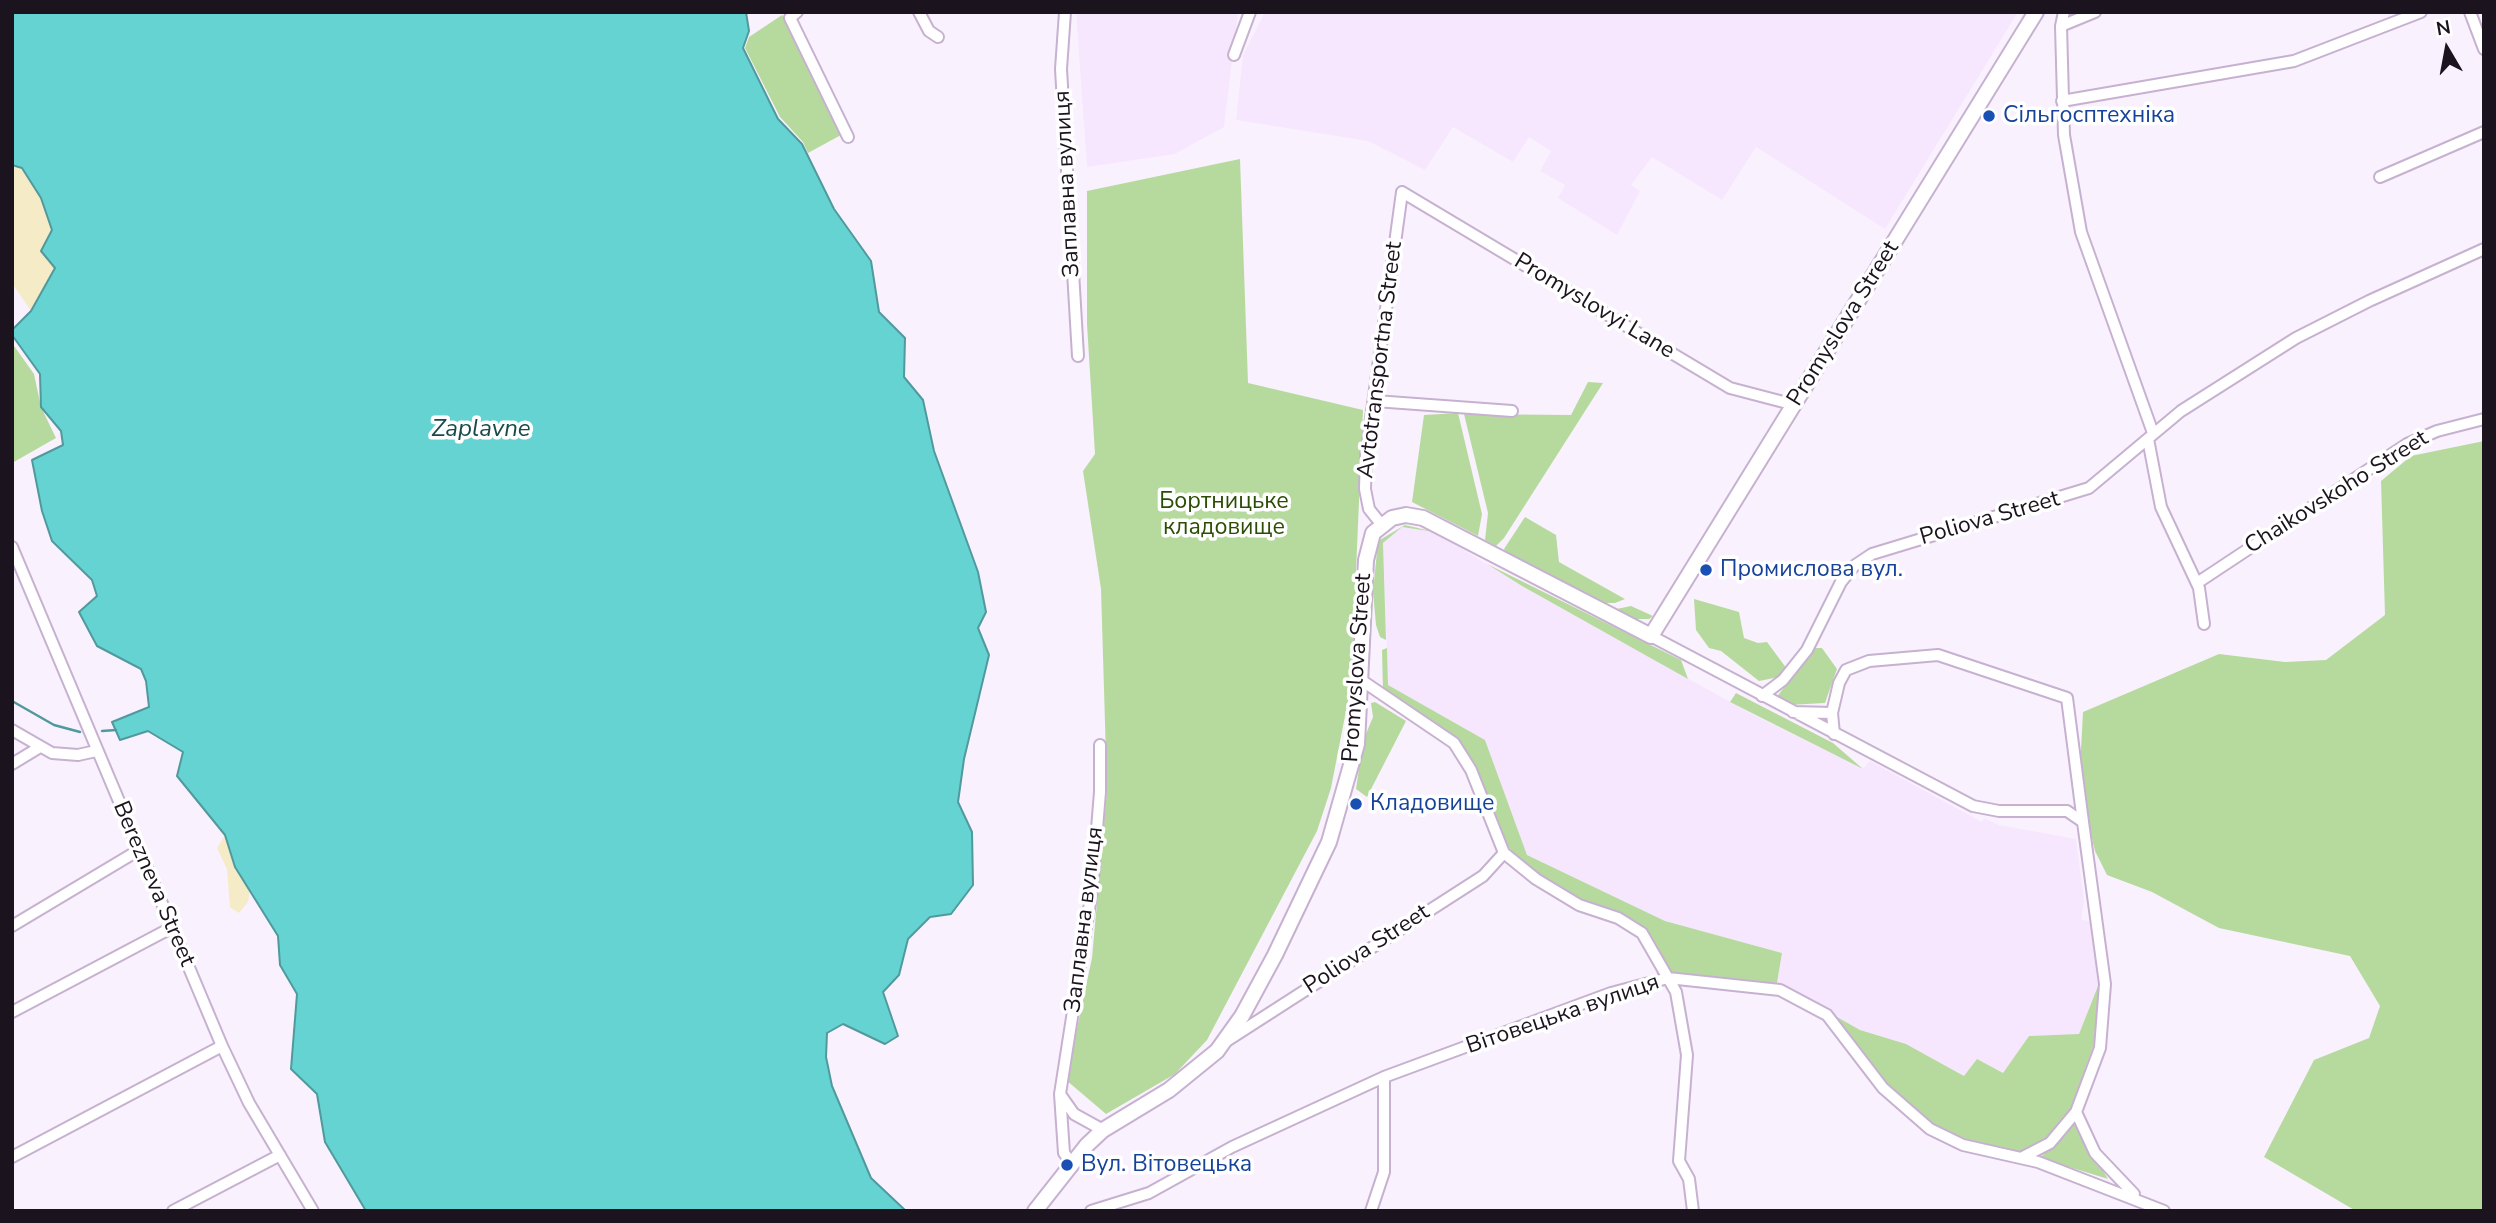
<!DOCTYPE html>
<meta charset="utf-8">
<style>
body{margin:0}
#map{position:relative;width:2496px;height:1223px;overflow:hidden;background:#faf1fe;font-family:"Nunito Sans",sans-serif}
canvas{display:block}
.frame{position:absolute;inset:0;border:14px solid #1b131e;pointer-events:none}
.north{position:absolute;left:2412px;top:14px;width:70px;height:70px;-webkit-text-stroke:5px #fff;paint-order:stroke;rotate:350deg;font-size:19px;font-weight:700;line-height:28px;text-align:center;color:#1b131e}
.north::after{content:'';display:block;margin:auto;width:24px;height:32px;background:#1b131e;clip-path:polygon(50% 0,100% 100%,50% 72%,0 100%)}
</style>
<div id="map">
<canvas width="2496" height="1223"></canvas>
<div class="frame"></div>
<div class="north">N</div>
</div>
<script>
const context = document.querySelector('canvas').getContext('2d');
context.lineJoin = 'round';
function fillPath(path, color) { context.fillStyle = color; context.fill(path, 'evenodd'); }
const shape = rows => new Path2D(rows.map(r => 'M' + r).join(''));
function stroke(path, color, width, dash) { context.strokeStyle = color; context.lineWidth = width; context.lineCap = dash ? 'butt' : 'round'; context.setLineDash(dash || []); context.stroke(path); }
function drawText(font, color, halo, rows, align = 'center') {
  context.font = font + ' "Nunito Sans",sans-serif'; context.lineWidth = 7; context.setLineDash([]); context.textBaseline = 'middle'; context.strokeStyle = halo; context.fillStyle = color; for (const [text, x, y, turn = 0] of rows) {
    context.save(); context.translate(x, y); context.rotate((+turn || 0) * Math.PI / 180); context.textAlign = isNaN(turn) ? turn : align; if (halo) context.strokeText(text, 0, 0); context.fillText(text, 0, 0); context.restore();
  }
}
const built = shape([
 [1076,12,1238,12,1224,127,1175,154,1087,167],
 [1265,12,2018,12,1885,229,1756,147,1722,200,1652,157,1631,185,1640,191,1617,235,1558,198,1565,185,1540,171,1551,151,1529,137,1513,162,1453,127,1425,170,1368,141,1236,120,1243,55],
 [1401,527,1435,532,1522,586,1750,713,1863,769,1870,761,1982,822,1984,818,1999,825,2076,839,2084,901,2081,919,2090,922,2098,986,2079,1035,2029,1036,2003,1073,1964,1076,1906,1044,1860,1030,1777,983,1782,953,1665,921,1527,855,1485,740,1388,685,1383,543]
]);
const green = shape([
 [782,15,841,135,808,153,803,142,780,117,745,48,749,37],
 [1240,159,1248,383,1363,410,1351,685,1331,788,1317,831,1207,1040,1175,1074,1106,1114,1066,1080,1092,958,1107,790,1101,589,1083,471,1095,454,1087,324,1087,191],
 [12,343,34,374,41,407,56,438,12,463],
 [1588,382,1603,383,1504,538,1496,546,1485,540,1488,513,1464,414,1571,415],
 [1458,413,1482,514,1478,536,1412,502,1424,415],
 [2484,441,2484,1211,2356,1211,2264,1157,2314,1060,2369,1038,2380,1006,2350,956,2219,928,2152,892,2107,875,2095,851,2087,818,2080,768,2083,712,2219,654,2285,662,2326,660,2385,615,2381,481,2411,456],
 [1525,517,1556,535,1559,562,1625,599,1615,603,1596,603,1509,558,1504,549],
 [1405,525,1435,532,1402,527,1383,543,1386,640,1380,637,1376,625,1373,592,1378,541],
 [1487,564,1681,660,1688,679,1522,586],
 [1694,599,1739,612,1744,638,1758,643,1767,642,1787,669,1779,677,1759,681,1721,651,1709,648,1696,630],
 [1631,606,1653,616,1649,619,1632,619,1607,611],
 [1387,648,1388,685,1485,740,1527,855,1665,921,1782,953,1777,983,1672,974,1635,922,1580,902,1521,862,1503,840,1456,741,1383,692,1382,650],
 [1814,648,1822,648,1837,669,1825,703,1789,705,1776,698],
 [1736,693,1833,743,1863,769,1730,702],
 [1375,702,1406,721,1367,797,1356,789,1363,741,1373,717,1371,703],
 [2098,986,2100,1014,2094,1044,2068,1116,2054,1133,2028,1152,2017,1154,1970,1144,1926,1121,1886,1086,1830,1013,1860,1030,1906,1044,1964,1076,1977,1059,2003,1073,2029,1036,2079,1034],
 [2074,1122,2108,1179,2040,1158]
]);
const sand = shape([
 [12,165,22,168,41,198,52,230,55,268,31,311,12,283],
 [225,835,235,867,250,891,248,902,239,913,230,907,227,869,217,848]
]);
const water = shape([
 [12,12,746,12,749,31,743,48,778,119,802,144,834,209,871,261,879,312,905,338,904,377,923,400,934,451,978,572,986,612,978,628,989,655,964,759,958,802,972,832,973,885,951,914,930,917,908,939,899,975,883,992,898,1036,885,1044,843,1024,827,1033,826,1057,832,1086,871,1178,906,1211,366,1211,325,1142,317,1094,291,1069,297,994,280,965,278,936,235,867,225,835,177,776,183,752,148,731,120,740,112,722,149,707,146,681,141,669,97,646,79,612,97,596,92,580,52,541,42,511,32,460,63,445,61,431,41,407,40,374,12,335,12,330,31,311,55,268,41,251,52,230,41,198,22,168,12,165,12,12]
]);
const stream = shape([
 [12,701,54,725,80,732],
 [102,731,116,730]
]);
const minor = shape([
 [797,12,790,18,848,137],
 [919,12,929,31,938,37],
 [1065,12,1061,69,1078,356],
 [2064,12,2061,26,2064,135,2081,232,2153,433],
 [2470,12,2484,49],
 [2061,26,2095,12],
 [1234,55,1250,12],
 [2062,101,2294,61,2421,12],
 [2380,177,2484,132],
 [1375,401,1512,411],
 [2148,439,2161,507,2199,588,2204,624],
 [1381,524,1369,509,1365,489,1366,455,1402,192,1730,388,1795,405],
 [12,547,222,1046,249,1103,313,1211],
 [2197,583,2407,444,2437,431,2484,419],
 [1651,636,1973,806,1999,811,2067,811,2083,822,2105,984,2100,1048,2076,1112,2050,1143,2021,1158],
 [1361,680,1454,743,1471,770,1504,853,1536,879,1579,905,1618,918,1642,933,1676,992,1687,1055,1679,1161,1689,1179,1693,1211],
 [1762,696,1783,680,1807,650,1841,582,1854,566,1872,554,2089,488,2181,411,2296,338,2369,301,2484,249],
 [1793,712,1832,713],
 [12,730,52,753,78,755,96,751],
 [1834,734,1832,713,1839,683,1846,670,1869,661,1938,655,2067,698,2083,822],
 [12,764,40,747],
 [12,926,139,850],
 [12,1012,171,928],
 [1228,1040,1483,876,1504,853],
 [1060,1094,1074,1114,1103,1130],
 [2076,1112,2095,1153,2134,1194],
 [12,1157,222,1046],
 [1072,1164,1064,1153,1060,1094,1092,890,1100,792,1100,745],
 [173,1211,280,1155],
 [1091,1211,1149,1193,1232,1147,1384,1077,1611,993,1668,978,1780,990,1827,1015,1883,1088,1930,1129,1963,1145,2038,1162,2164,1211],
 [1371,1211,1384,1172,1384,1077]
]);
const tertiary = shape([
 [1035,1211,1087,1145,1103,1130,1169,1090,1217,1051,1242,1016,1275,955,1329,842,1357,744,1366,560,1373,533,1392,518,1406,515,1423,518,1651,636,2036,12]
]);
const markers = [
 [1989,116,7,"#1a4fb4"],
 [1706,570,7,"#1a4fb4"],
 [1356,804,7,"#1a4fb4"],
 [1067,1165,7,"#1a4fb4"]
];
const transitNames = [
 ["Сільгосптехніка",2003,116],
 ["Промислова вул.",1720,570],
 ["Кладовище",1370,804],
 ["Вул. Вітовецька",1081,1165]
];
const streetNames = [
 ["Заплавна вулиця",1068,184,-93],
 ["Promyslovyi Lane",1594,307,31],
 ["Promyslova Street",1844,324,-58],
 ["Avtotransportna Street",1381,360,-83],
 ["Chaikovskoho Street",2337,493,-32],
 ["Poliova Street",1990,519,-16],
 ["Promyslova Street",1358,668,-86],
 ["Berezneva Street",153,884,67],
 ["Заплавна вулиця",1085,920,-83],
 ["Poliova Street",1367,950,-33],
 ["Вітовецька вулиця",1563,1015,-19]
];
const parkNames = [
 ["Бортницьке",1224,502],
 ["кладовище",1224,528]
];
const waterNames = [
 ["Zaplavne",481,430]
];
fillPath(built, '#f7e7fe');
fillPath(green, '#b6da9d');
fillPath(sand, '#f5ebc6');
fillPath(water, '#66d3d3');
stroke(water, '#50999d', 2);
stroke(stream, '#50999d', 2.5);
stroke(minor, '#c7b1d0', 14);
stroke(tertiary, '#c7b1d0', 18);
stroke(minor, '#fff', 10);
stroke(tertiary, '#fff', 14);
for (const [x, y, r, color] of markers) { const dot = new Path2D(); dot.arc(x, y, r, 0, 2 * Math.PI); context.fillStyle = color; context.fill(dot); stroke(dot, '#fff', 2.5); }
drawText('23px', '#164399', '#fff', transitNames, 'left');
drawText('23px', '#1b131e', '#fff', streetNames);
drawText('23px', '#2b4d04', '#fff', parkNames);
drawText('italic 24px', '#184a4a', '#fff', waterNames);
</script>
